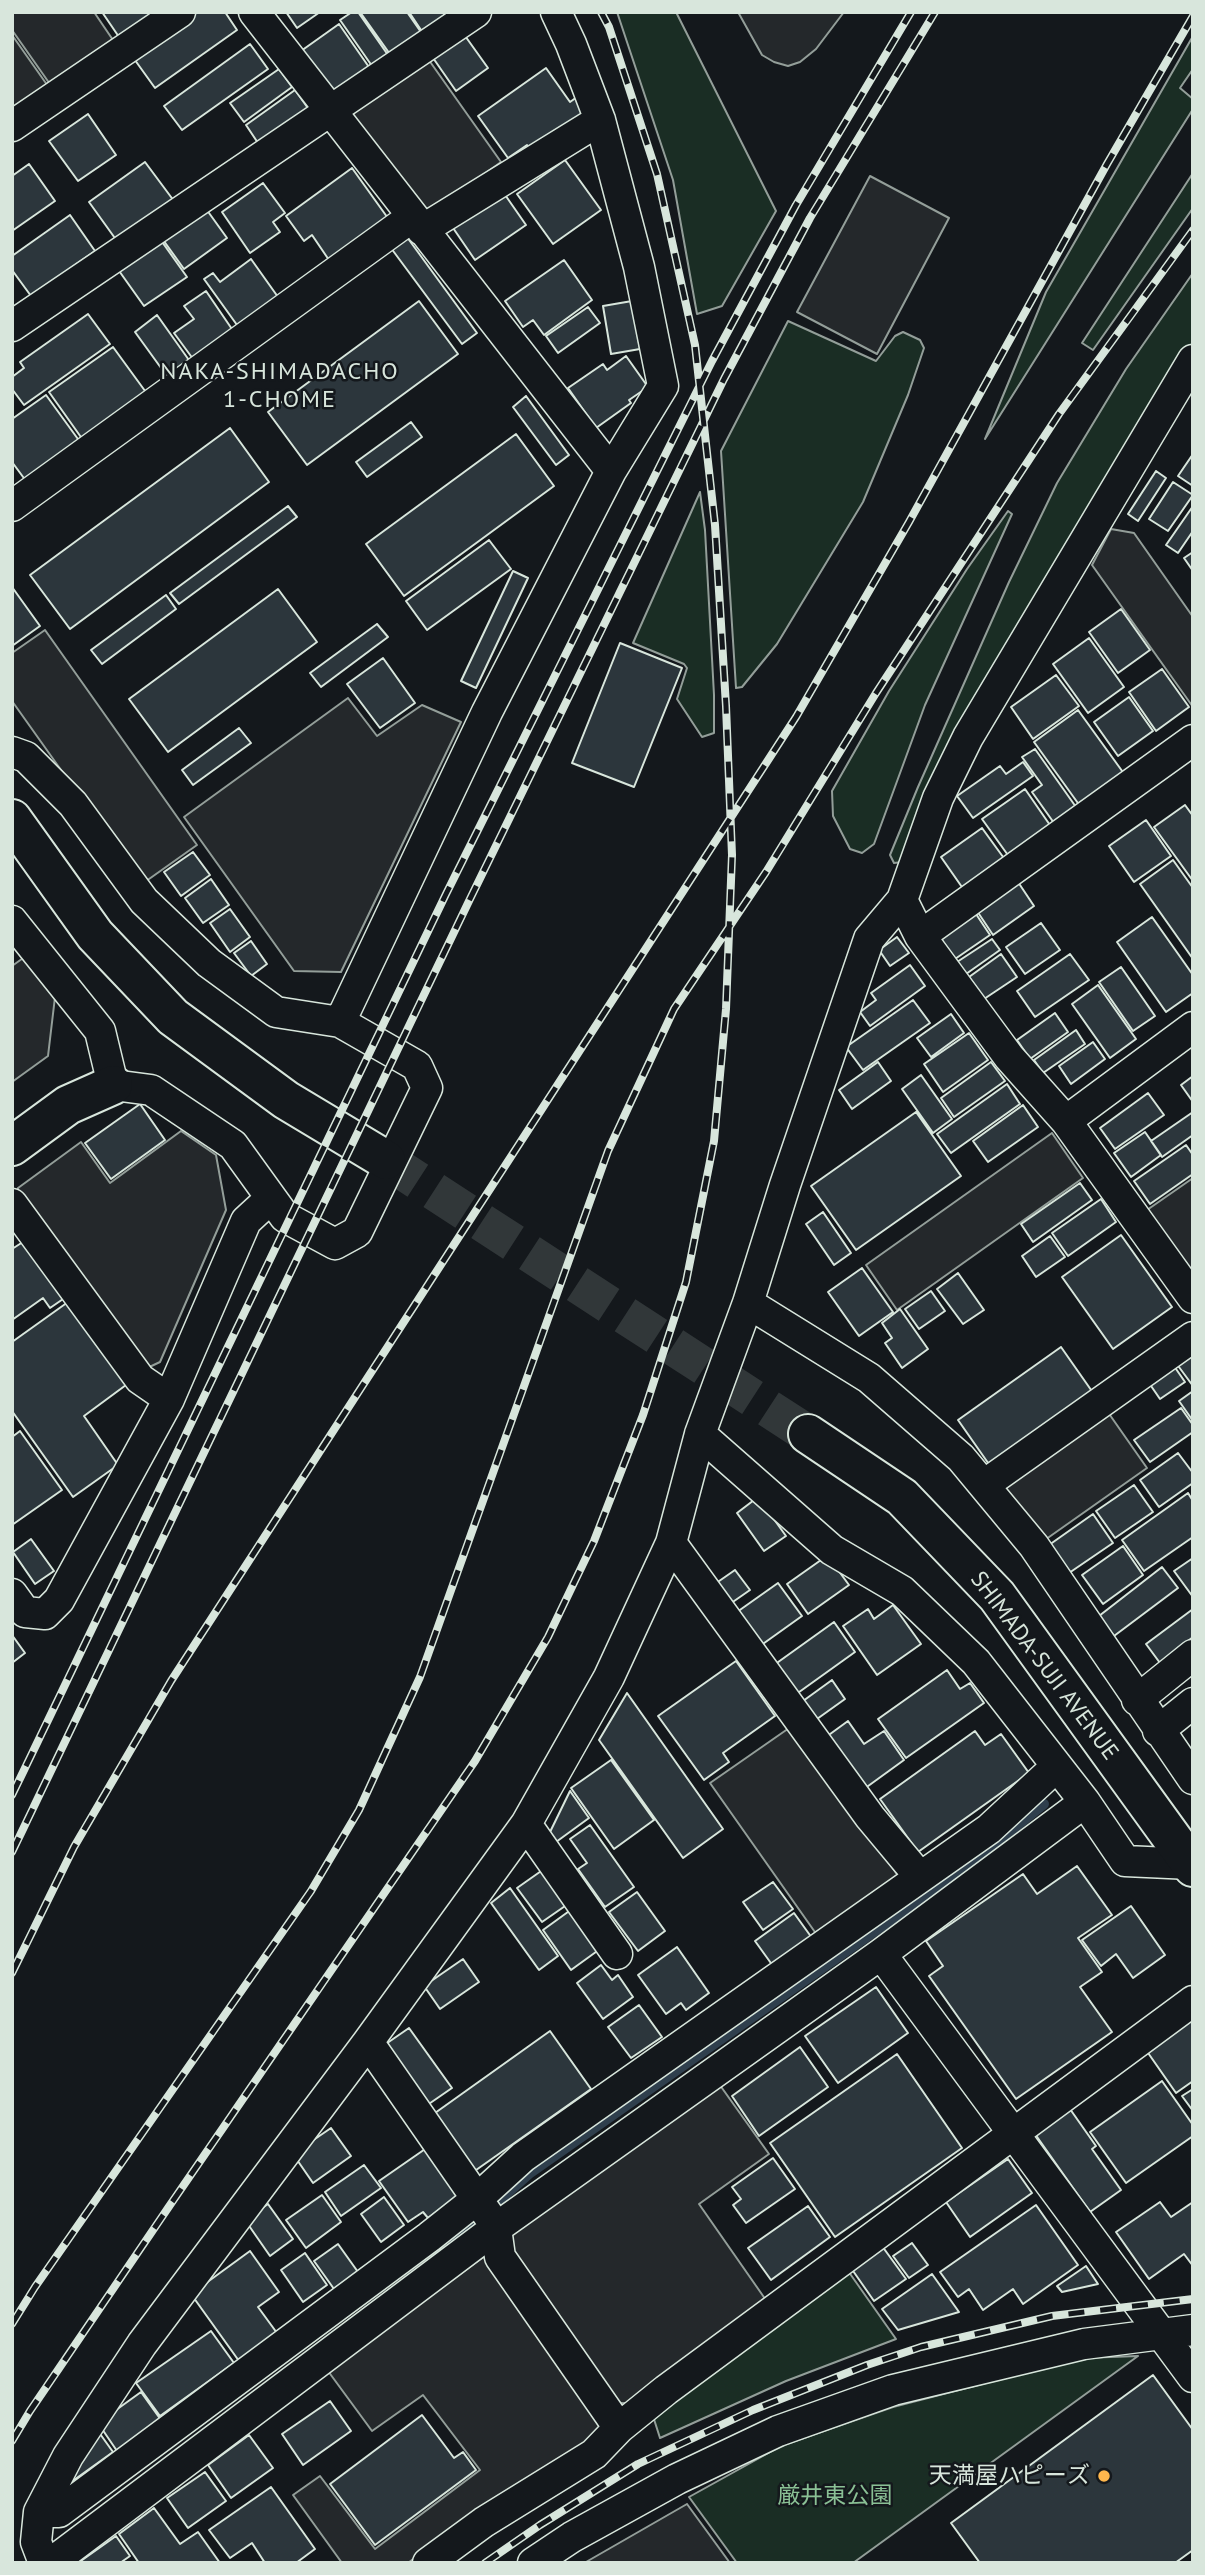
<!DOCTYPE html>
<meta charset="utf-8">
<style>
body{margin:0}
#map{position:relative;width:1205px;height:2575px;overflow:hidden;background:#14181c;font-family:"PT Sans",sans-serif}
canvas{display:block}
.frame{position:absolute;inset:0;border:14px solid #d8e6dc;pointer-events:none}
</style>
<div id="map">
<canvas width="1205" height="2575"></canvas>
<div class="frame"></div>
</div>
<script>
const context = document.querySelector('canvas').getContext('2d');
context.lineJoin = 'round';
function fillPath(path, color) { context.fillStyle = color; context.fill(path, 'evenodd'); }
const shape = rows => new Path2D(rows.map(r => 'M' + r).join(''));
function stroke(path, color, width, dash) { context.strokeStyle = color; context.lineWidth = width; context.lineCap = dash ? 'butt' : 'round'; context.setLineDash(dash || []); context.stroke(path); }
function drawText(font, color, halo, rows, align = 'center') {
  context.font = font + ' "PT Sans","Noto Sans JP",sans-serif'; context.lineWidth = 5; context.setLineDash([]); context.textBaseline = 'middle'; context.strokeStyle = halo; context.fillStyle = color; for (const [text, x, y, turn = 0] of rows) {
    context.save(); context.translate(x, y); context.rotate((+turn || 0) * Math.PI / 180); context.textAlign = isNaN(turn) ? turn : align; if (halo) context.strokeText(text, 0, 0); context.fillText(text, 0, 0); context.restore();
  }
}
const green = shape([
 [617,12,676,12,776,211,722,306,697,314,673,180,617,12],
 [1193,36,1193,69,1180,88,1193,99,1193,109,985,439,1046,292,1193,36],
 [1193,173,1193,208,1093,350,1082,343,1193,173],
 [1193,273,1193,342,1076,539,902,862,894,863,890,855,918,787,1009,582,1057,483,1126,369,1193,273],
 [788,321,876,361,895,336,903,332,920,340,924,348,908,395,863,502,777,644,742,687,736,688,721,451,788,321],
 [700,492,705,530,714,695,714,733,702,737,677,699,687,668,684,664,633,643,700,492],
 [1008,511,1012,514,925,705,874,844,862,853,850,849,833,816,832,791,889,691,967,569,1008,511],
 [846,2268,896,2339,786,2381,660,2438,652,2413,846,2268],
 [1138,2356,853,2563,737,2563,689,2497,781,2446,893,2407,1083,2358,1138,2356]
]);
const parking = shape([
 [12,12,94,12,115,43,52,87,12,30,12,12],
 [738,12,844,12,816,49,800,62,788,66,774,62,762,55,738,12],
 [12,35,50,89,12,115,12,35],
 [426,56,501,162,423,218,348,111,426,56],
 [870,176,949,218,877,354,797,312,870,176],
 [1111,529,1134,533,1193,617,1193,707,1092,565,1111,529],
 [45,630,197,845,142,884,12,701,12,653,45,630],
 [348,698,377,736,422,705,461,722,341,972,294,971,184,817,348,698],
 [26,956,55,997,48,1056,12,1082,12,966,26,956],
 [181,1131,216,1155,226,1210,160,1362,143,1370,18,1200,18,1188,81,1142,110,1183,181,1131],
 [1052,1133,1083,1178,897,1310,866,1265,1052,1133],
 [1193,1178,1193,1275,1147,1210,1193,1178],
 [1105,1408,1147,1468,1042,1542,1000,1482,1105,1408],
 [792,1726,899,1877,817,1935,710,1783,792,1726],
 [717,2081,769,2154,699,2204,768,2303,631,2403,613,2403,507,2250,506,2232,717,2081],
 [486,2255,605,2427,600,2436,475,2511,408,2563,342,2563,293,2495,320,2476,375,2549,480,2470,423,2395,372,2431,328,2371,486,2255],
 [687,2504,730,2563,586,2563,586,2562,687,2504]
]);
const stream = shape([
 [455,2240,529,2174,957,1874,1044,1804]
]);
const building = shape([
 [102,12,154,12,119,37,102,12],
 [194,12,225,12,237,30,155,88,132,56,194,12],
 [286,12,320,12,297,28,286,12],
 [352,12,358,12,388,55,372,66,340,20,352,12],
 [360,12,407,12,423,35,392,57,360,12],
 [409,12,443,12,446,17,423,33,409,12],
 [339,24,371,70,333,97,301,51,339,24],
 [463,33,488,68,456,91,431,55,463,33],
 [250,44,268,69,182,130,164,106,250,44],
 [546,68,570,102,577,97,591,117,535,157,527,145,508,158,478,116,546,68],
 [279,69,292,87,244,122,230,103,279,69],
 [295,90,310,111,260,146,246,125,295,90],
 [88,114,116,155,78,181,49,141,88,114],
 [565,160,601,210,553,244,517,194,565,160],
 [145,162,174,201,117,241,89,202,145,162],
 [29,164,55,201,12,231,12,176,29,164],
 [352,168,390,221,331,263,312,235,304,241,286,216,352,168],
 [263,183,285,213,273,222,280,232,250,253,222,212,263,183],
 [501,189,526,225,475,260,451,225,501,189],
 [204,206,227,238,184,269,161,237,204,206],
 [70,215,95,251,31,296,12,270,12,256,70,215],
 [404,233,477,333,462,344,388,244,404,233],
 [160,239,187,277,144,306,117,268,160,239],
 [251,259,278,297,237,325,204,279,213,273,220,282,251,259],
 [564,260,592,300,544,335,533,320,523,327,505,301,564,260],
 [206,291,236,335,196,363,174,333,194,319,184,306,206,291],
 [419,301,458,354,307,465,268,412,419,301],
 [632,301,640,349,611,354,603,306,632,301],
 [588,307,600,323,558,353,546,336,588,307],
 [88,314,110,344,24,405,12,389,12,377,24,368,20,362,88,314],
 [157,315,191,363,169,379,135,332,157,315],
 [113,347,148,395,83,440,49,392,113,347],
 [626,356,648,387,629,400,631,403,596,428,568,388,603,364,607,370,626,356],
 [46,395,83,446,29,485,12,462,12,419,46,395],
 [526,396,569,455,556,465,513,407,526,396],
 [411,422,422,437,367,477,356,462,411,422],
 [230,428,269,482,70,629,30,575,230,428],
 [516,434,554,486,404,596,366,544,516,434],
 [1193,454,1193,486,1178,476,1193,454],
 [1156,471,1166,478,1138,521,1128,514,1156,471],
 [1173,482,1193,495,1168,531,1149,519,1173,482],
 [288,506,297,517,179,604,170,593,288,506],
 [1193,506,1193,531,1178,553,1166,545,1193,506],
 [489,540,511,569,427,630,406,601,489,540],
 [1193,552,1193,571,1184,558,1193,552],
 [513,571,528,578,476,688,461,681,513,571],
 [12,587,40,626,12,646,12,587],
 [278,589,317,642,168,752,129,699,278,589],
 [166,595,176,609,102,664,91,650,166,595],
 [1121,609,1150,650,1118,673,1089,632,1121,609],
 [377,624,388,637,321,687,310,673,377,624],
 [1089,638,1124,687,1088,713,1053,664,1089,638],
 [620,643,682,668,634,787,572,763,620,643],
 [383,658,415,703,380,728,347,684,383,658],
 [1162,669,1189,707,1156,731,1129,692,1162,669],
 [1056,675,1079,706,1033,739,1011,707,1056,675],
 [1129,697,1153,731,1118,756,1094,722,1129,697],
 [1078,710,1125,775,1080,806,1034,742,1078,710],
 [239,728,251,743,193,785,182,770,239,728],
 [1035,749,1076,807,1054,823,1032,792,1042,785,1022,757,1035,749],
 [1023,762,1033,776,973,818,957,796,1000,766,1006,774,1023,762],
 [1025,789,1052,828,1010,858,982,819,1025,789],
 [1185,805,1193,816,1193,881,1154,827,1185,805],
 [1146,820,1171,856,1134,882,1109,846,1146,820],
 [982,828,1006,861,964,890,941,857,982,828],
 [193,852,210,875,181,896,164,872,193,852],
 [1173,860,1193,888,1193,959,1140,884,1173,860],
 [211,879,229,905,203,923,185,898,211,879],
 [1018,882,1034,906,993,935,977,911,1018,882],
 [230,909,250,937,230,952,210,923,230,909],
 [976,914,990,935,955,959,941,939,976,914],
 [1152,917,1193,975,1193,993,1166,1012,1117,942,1152,917],
 [1041,923,1060,950,1025,974,1006,947,1041,923],
 [897,937,909,953,890,966,879,950,897,937],
 [992,939,1000,950,966,974,957,962,992,939],
 [251,941,267,964,251,976,234,953,251,941],
 [1001,954,1017,977,984,999,969,977,1001,954],
 [1070,954,1089,980,1035,1017,1017,991,1070,954],
 [910,965,925,986,870,1026,860,1012,876,1000,871,993,910,965],
 [1121,967,1155,1016,1133,1031,1099,982,1121,967],
 [1098,985,1136,1039,1110,1058,1072,1004,1098,985],
 [913,1000,930,1023,863,1070,846,1047,913,1000],
 [1055,1013,1068,1032,1030,1059,1017,1040,1055,1013],
 [951,1014,964,1033,931,1057,917,1038,951,1014],
 [1076,1030,1085,1044,1043,1073,1034,1060,1076,1030],
 [969,1033,988,1060,943,1092,924,1064,969,1033],
 [1093,1042,1105,1059,1071,1084,1059,1066,1093,1042],
 [878,1062,891,1081,852,1109,839,1090,878,1062],
 [991,1062,1005,1081,954,1117,941,1098,991,1062],
 [921,1075,952,1119,933,1133,902,1089,921,1075],
 [1193,1076,1193,1102,1181,1085,1193,1076],
 [1007,1084,1020,1104,951,1153,937,1134,1007,1084],
 [1148,1093,1164,1115,1115,1149,1100,1128,1148,1093],
 [140,1104,165,1140,111,1179,85,1143,140,1104],
 [1023,1105,1038,1127,988,1162,973,1141,1023,1105],
 [916,1112,961,1176,856,1250,811,1186,916,1112],
 [1193,1112,1193,1135,1162,1157,1151,1141,1193,1112],
 [1145,1132,1161,1155,1131,1177,1114,1153,1145,1132],
 [1186,1145,1193,1155,1193,1174,1150,1204,1134,1181,1186,1145],
 [1080,1183,1092,1200,1033,1242,1021,1224,1080,1183],
 [1101,1199,1116,1222,1068,1256,1052,1233,1101,1199],
 [823,1212,851,1253,834,1265,806,1224,823,1212],
 [1121,1235,1172,1307,1113,1349,1062,1277,1121,1235],
 [1050,1236,1065,1257,1036,1277,1022,1256,1050,1236],
 [26,1240,66,1297,50,1308,43,1298,12,1320,12,1249,26,1240],
 [862,1268,893,1312,859,1336,828,1292,862,1268],
 [958,1273,984,1310,963,1324,937,1289,958,1273],
 [931,1291,945,1311,919,1329,905,1309,931,1291],
 [68,1302,126,1385,84,1416,118,1465,73,1497,12,1411,12,1342,68,1302],
 [900,1309,928,1349,902,1368,885,1343,892,1338,882,1323,900,1309],
 [1061,1347,1096,1397,993,1470,958,1420,1061,1347],
 [1193,1351,1193,1386,1176,1363,1193,1351],
 [1174,1366,1185,1382,1160,1399,1149,1383,1174,1366],
 [1193,1391,1193,1421,1179,1401,1193,1391],
 [1181,1408,1193,1425,1193,1432,1150,1462,1134,1440,1181,1408],
 [20,1431,62,1490,12,1525,12,1437,20,1431],
 [1178,1453,1193,1473,1193,1483,1159,1507,1140,1480,1178,1453],
 [1134,1485,1153,1512,1115,1538,1096,1511,1134,1485],
 [1188,1493,1193,1501,1193,1537,1144,1571,1122,1540,1188,1493],
 [758,1497,786,1536,764,1551,737,1513,758,1497],
 [1093,1514,1113,1543,1069,1573,1049,1545,1093,1514],
 [31,1539,54,1571,35,1584,13,1552,31,1539],
 [1123,1546,1143,1575,1103,1604,1082,1575,1123,1546],
 [1193,1558,1193,1597,1174,1571,1193,1558],
 [821,1560,838,1570,849,1585,808,1614,787,1584,821,1560],
 [1162,1567,1178,1588,1114,1636,1099,1616,1162,1567],
 [735,1570,750,1590,727,1606,712,1586,735,1570],
 [778,1583,802,1616,760,1646,737,1612,778,1583],
 [893,1605,921,1644,877,1675,843,1626,868,1609,874,1619,893,1605],
 [1193,1609,1193,1637,1160,1663,1146,1644,1193,1609],
 [834,1622,855,1652,795,1695,774,1665,834,1622],
 [12,1635,25,1653,12,1663,12,1635],
 [736,1661,775,1716,723,1753,729,1762,704,1780,658,1716,736,1661],
 [947,1670,960,1689,970,1683,984,1703,906,1758,878,1719,947,1670],
 [832,1680,845,1699,817,1719,803,1701,832,1680],
 [627,1693,723,1829,683,1858,599,1740,627,1693],
 [848,1721,864,1744,884,1731,904,1760,864,1789,826,1737,848,1721],
 [975,1731,985,1745,1001,1734,1029,1773,918,1852,880,1799,975,1731],
 [611,1760,654,1820,614,1849,571,1788,611,1760],
 [570,1791,589,1818,556,1842,550,1832,570,1791],
 [590,1825,634,1887,605,1907,578,1869,587,1863,570,1839,590,1825],
 [1077,1866,1112,1915,1078,1938,1102,1972,1080,1987,1112,2032,1016,2099,929,1976,943,1966,926,1941,1023,1874,1037,1894,1077,1866],
 [544,1869,568,1904,542,1922,517,1888,544,1869],
 [773,1882,793,1909,763,1930,743,1902,773,1882],
 [510,1888,558,1956,539,1970,491,1903,510,1888],
 [637,1892,665,1931,638,1951,609,1912,637,1892],
 [1131,1906,1165,1955,1133,1978,1116,1954,1101,1966,1082,1940,1131,1906],
 [572,1909,600,1949,571,1970,543,1930,572,1909],
 [794,1913,812,1938,773,1966,755,1941,794,1913],
 [677,1947,709,1993,686,2010,681,2003,666,2014,638,1975,677,1947],
 [463,1959,479,1982,440,2009,424,1986,463,1959],
 [601,1965,612,1980,618,1975,633,1997,603,2019,577,1983,601,1965],
 [876,1987,908,2033,838,2083,805,2036,876,1987],
 [639,2005,662,2037,631,2058,608,2027,639,2005],
 [1193,2018,1193,2081,1176,2093,1146,2050,1193,2018],
 [409,2028,452,2088,423,2108,380,2048,409,2028],
 [550,2031,591,2089,469,2175,428,2118,550,2031],
 [800,2047,828,2087,759,2136,732,2096,800,2047],
 [897,2054,962,2148,835,2237,770,2143,897,2054],
 [1162,2081,1193,2125,1193,2136,1126,2183,1090,2132,1162,2081],
 [1193,2089,1193,2111,1182,2096,1193,2089],
 [1070,2109,1096,2146,1092,2149,1121,2190,1090,2212,1035,2134,1070,2109],
 [331,2128,351,2156,313,2183,293,2154,331,2128],
 [428,2147,461,2194,428,2218,423,2212,408,2222,379,2181,428,2147],
 [773,2158,795,2189,746,2223,733,2205,741,2199,732,2187,773,2158],
 [1008,2159,1032,2193,970,2237,946,2202,1008,2159],
 [364,2165,381,2188,341,2216,325,2192,364,2165],
 [322,2195,341,2222,306,2248,286,2220,322,2195],
 [384,2197,404,2225,381,2242,361,2214,384,2197],
 [1160,2202,1171,2217,1193,2202,1193,2266,1184,2254,1149,2279,1116,2232,1160,2202],
 [268,2204,293,2239,270,2256,245,2220,268,2204],
 [1036,2205,1078,2265,1023,2304,1013,2289,983,2310,969,2289,958,2297,940,2272,1036,2205],
 [808,2206,830,2237,771,2280,748,2248,808,2206],
 [912,2243,928,2265,909,2278,893,2256,912,2243],
 [338,2244,358,2272,334,2289,314,2261,338,2244],
 [882,2246,906,2279,874,2301,851,2268,882,2246],
 [250,2251,279,2292,258,2307,277,2333,239,2361,191,2294,250,2251],
 [305,2253,327,2285,303,2302,281,2270,305,2253],
 [1086,2266,1098,2284,1062,2292,1057,2286,1086,2266],
 [932,2274,959,2312,898,2330,882,2309,932,2274],
 [211,2331,234,2363,160,2416,136,2383,211,2331],
 [1153,2375,1193,2430,1193,2550,1175,2563,980,2563,951,2523,1153,2375],
 [141,2392,161,2420,117,2451,98,2423,141,2392],
 [330,2401,351,2431,303,2465,282,2434,330,2401],
 [422,2415,454,2458,463,2452,476,2470,375,2545,330,2484,422,2415],
 [98,2431,113,2452,67,2485,98,2431],
 [249,2435,273,2468,231,2498,208,2465,249,2435],
 [205,2472,226,2501,188,2528,167,2498,205,2472],
 [271,2487,315,2549,296,2563,265,2563,252,2543,230,2558,209,2530,271,2487],
 [154,2508,180,2544,198,2532,220,2563,139,2563,119,2534,154,2508],
 [116,2536,130,2556,120,2563,78,2563,116,2536]
]);
const secondaryTunnel = shape([
 [386,1160,808,1434]
]);
const street = shape([
 [254,12,611,471,487,712,340,1022],
 [556,12,571,44,600,120,639,267,663,386,611,471],
 [12,126,180,12],
 [422,230,600,120],
 [12,326,476,12],
 [12,506,412,217],
 [12,752,26,757,73,804,144,901,209,963,276,1012,340,1022,417,1066,427,1088,357,1232,335,1244,285,1217,233,1145,151,1090,113,1085,100,1031,12,921],
 [902,900,920,936,1009,1057,1066,1121,1193,1298],
 [920,936,1193,740],
 [1066,1121,1193,1027],
 [12,1204,140,1379,169,1399],
 [748,1303,869,1378,961,1458,1034,1546,1193,1779],
 [700,1434,832,1550,902,1591,976,1662,1085,1802,1125,1861,1191,1864,1193,1856],
 [984,1485,1193,1337],
 [671,1543,870,1817,920,1877],
 [12,1594,25,1612,45,1614,59,1600,169,1399,246,1221,271,1198],
 [1137,1700,1193,1655],
 [1158,1731,1193,1703],
 [526,1824,617,1954],
 [881,1954,1193,2377],
 [368,2042,493,2222,496,2228,500,2257,619,2428],
 [39,2512,59,2512,429,2237,477,2199,523,2157,989,1829,1057,1766],
 [44,2563,36,2542,39,2512,68,2456,142,2344,368,2042,526,1824,609,1677,671,1543,700,1434,748,1303,785,1185,869,939,902,900,938,798,968,737,1193,360],
 [51,2563,496,2228,881,1954,1085,1802],
 [428,2563,484,2522,594,2454,619,2428,666,2390,1193,2001],
 [533,2563,572,2537,677,2479,778,2431,893,2390,1084,2344,1193,2330]
]);
const secondary = shape([
 [12,819,95,935,173,1017,286,1100,386,1160],
 [12,1146,68,1105,113,1085],
 [808,1434,902,1497,997,1596,1193,1867]
]);
const rail = shape([
 [12,1795,446,894,712,361,796,205,911,12],
 [12,1852,469,901,724,379,810,218,935,12],
 [12,1973,74,1847,171,1681,796,717,909,522,1107,164,1193,16],
 [12,2324,35,2287,311,1891,359,1810,420,1677,608,1151,674,1009,766,872,876,693,1059,414,1193,230],
 [12,2441,30,2411,168,2208,475,1761,548,1637,594,1541,643,1415,686,1282,714,1141,726,1009,732,855,726,706,715,525,695,345,657,174,609,27,601,12],
 [485,2563,540,2525,638,2464,753,2410,867,2365,921,2347,1052,2316,1193,2299]
]);
const markers = [
 [1104,2476,7,"#ffb74d"]
];
const streetNames = [
 ["SHIMADA-SUJI AVENUE",1044,1666,53]
];
const poiNames = [
 ["天満屋ハピーズ",1090,2476]
];
const parkNames = [
 ["厳井東公園",835,2496]
];
const neighbourhoodNames = [
 ["NAKA-SHIMADACHO",280,372],
 ["1-CHOME",280,400]
];
fillPath(green, '#1a2d24');
stroke(green, '#939e99', 2);
fillPath(parking, '#24282b');
stroke(parking, '#939e99', 2);
stroke(stream, '#2f3f4d', 10);
fillPath(building, '#2c363c');
stroke(building, '#d8e6dc', 2);
stroke(secondaryTunnel, '#313739', 38, [38, 19]);
stroke(street, '#d8e6dc', 33);
stroke(secondary, '#d8e6dc', 42);
stroke(street, '#14181c', 30);
stroke(secondary, '#14181c', 38);
stroke(rail, '#d8e6dc', 8);
stroke(rail, '#14181c', 5, [16]);
for (const [x, y, r, color] of markers) { const dot = new Path2D(); dot.arc(x, y, r, 0, 2 * Math.PI); context.fillStyle = color; context.fill(dot); stroke(dot, '#14181c', 2.5); }
drawText('23px', '#d8e6dc', '#14181c', streetNames);
drawText('23px', '#d8e6dc', '#14181c', poiNames, 'right');
drawText('23px', '#8ac095', '#14181c', parkNames);
context.letterSpacing = '2px';
drawText('24px', '#d8e6dc', '#14181c', neighbourhoodNames);
context.letterSpacing = '0px';
</script>
